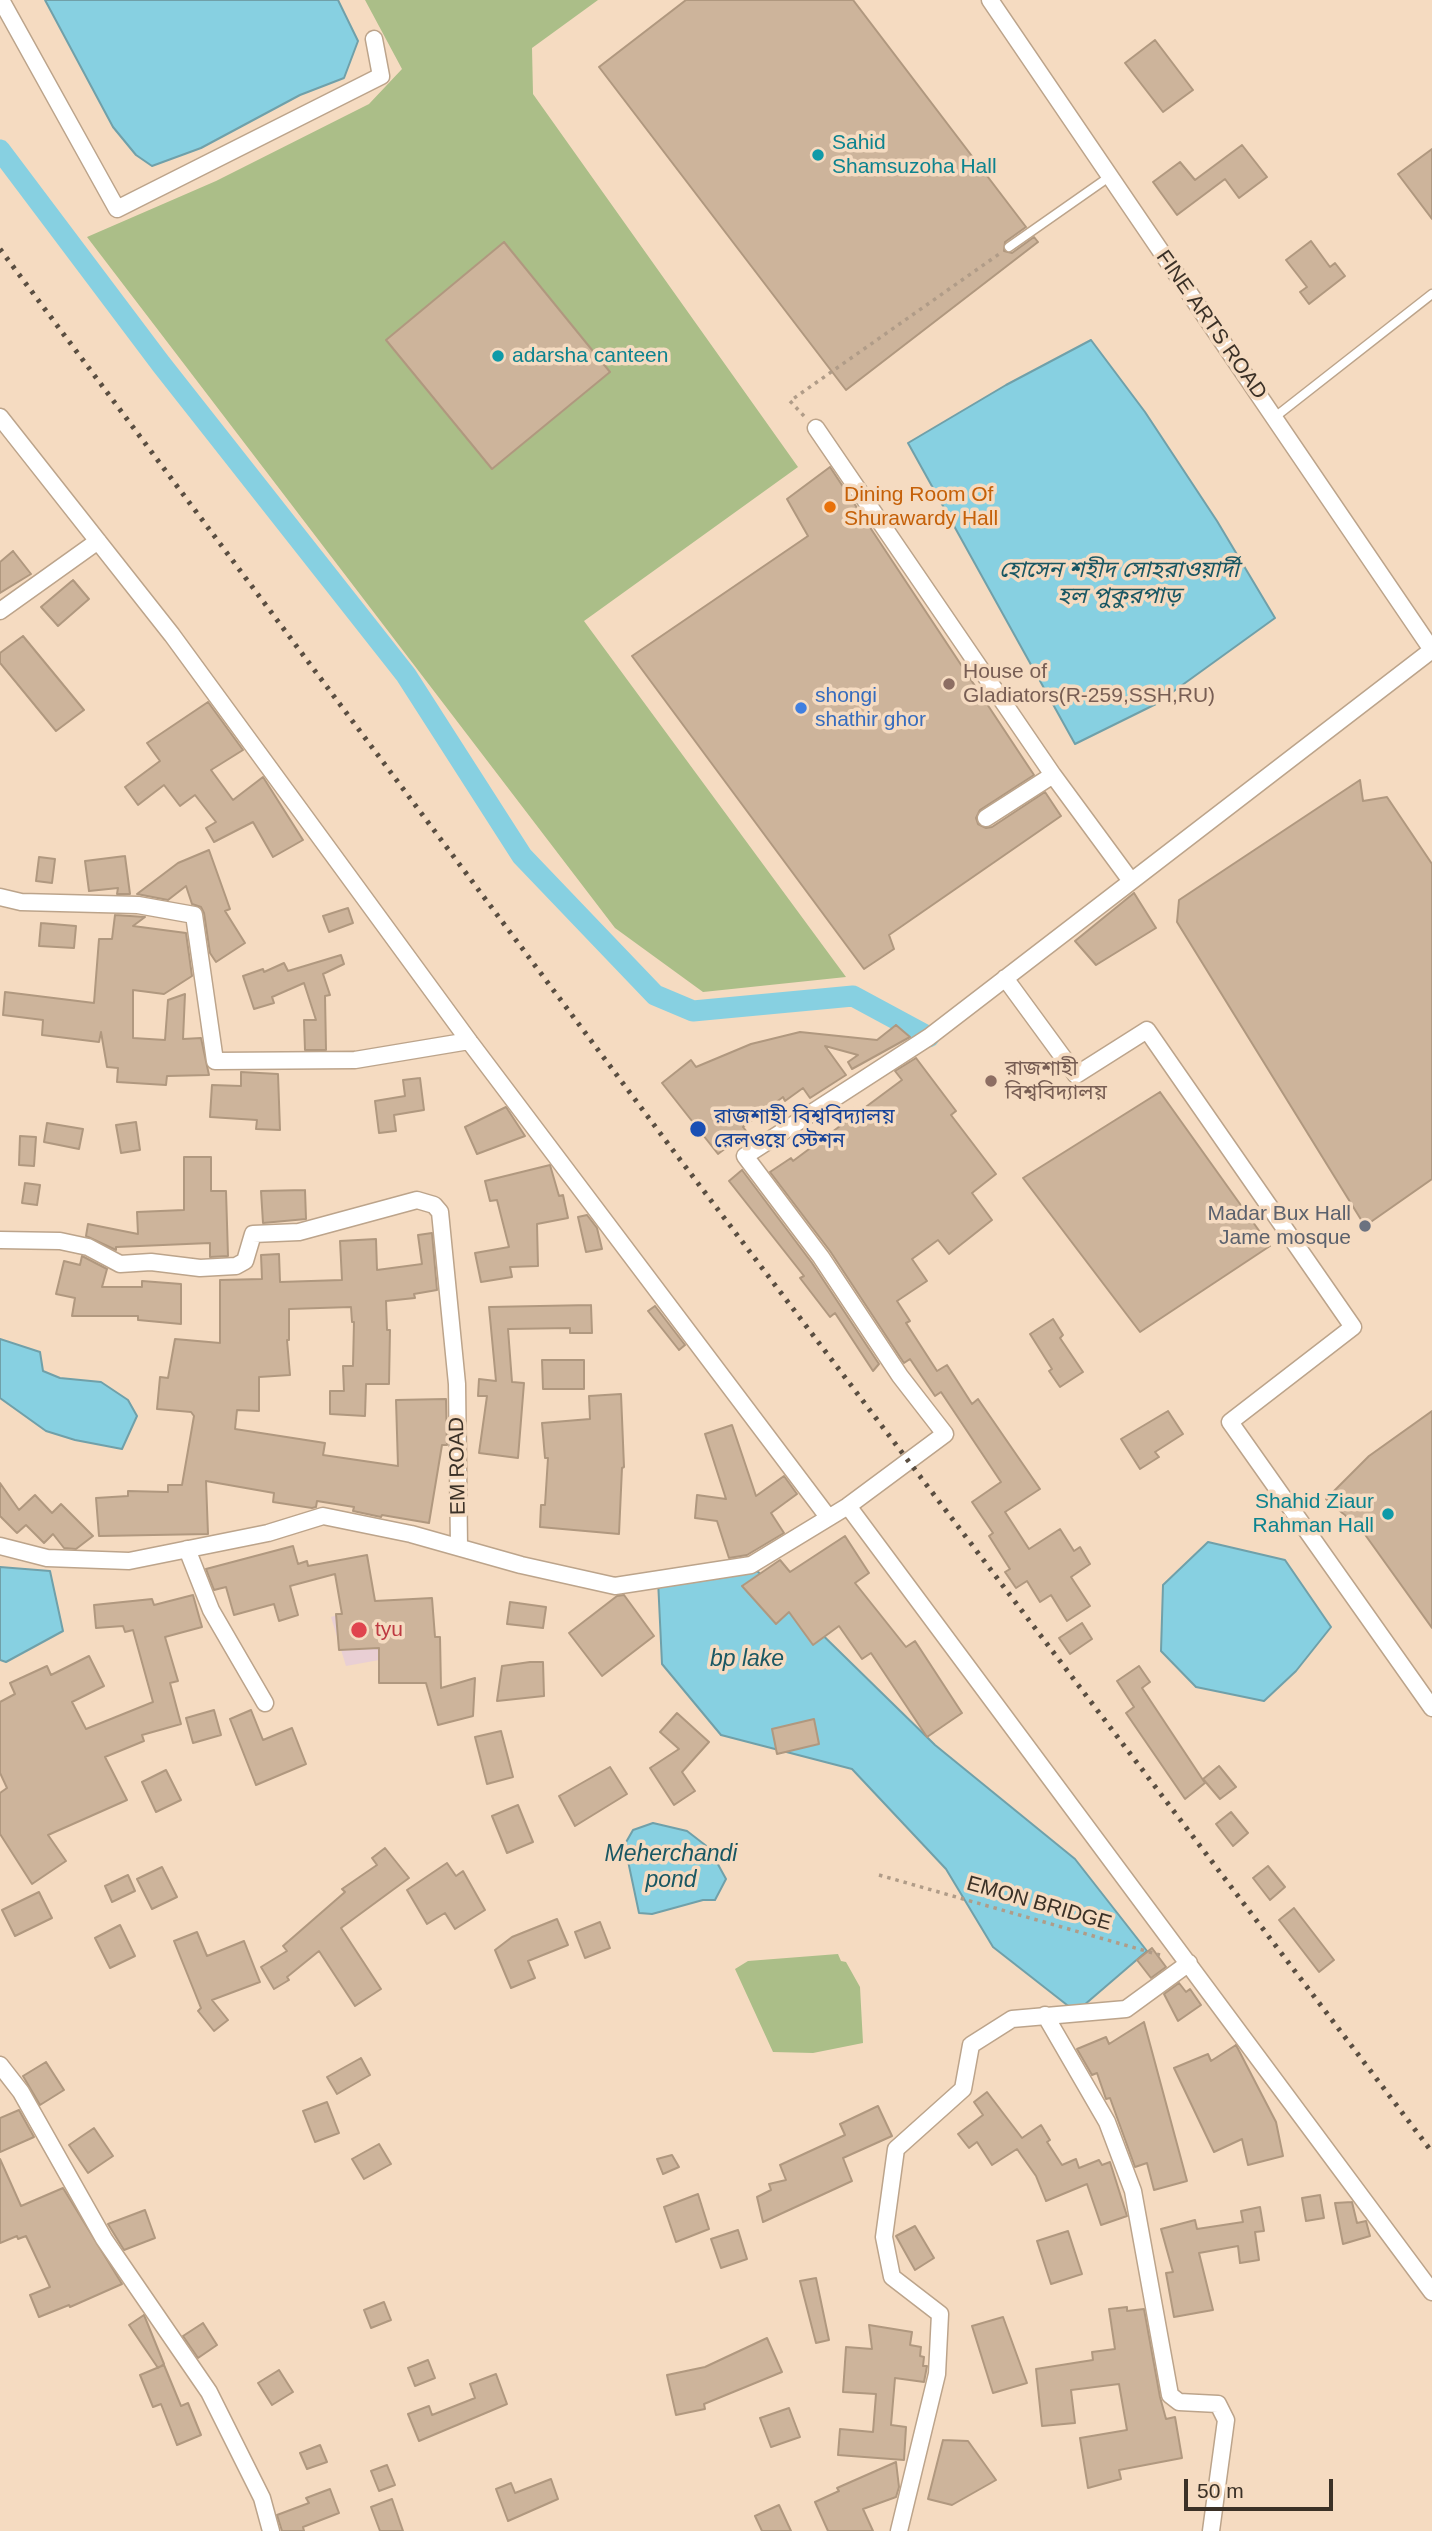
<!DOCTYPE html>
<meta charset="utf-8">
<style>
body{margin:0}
#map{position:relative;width:1432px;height:2531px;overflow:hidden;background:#f5dbc1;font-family:Arial,sans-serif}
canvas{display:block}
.scale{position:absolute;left:1184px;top:2479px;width:149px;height:32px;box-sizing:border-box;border:4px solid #3b3127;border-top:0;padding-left:9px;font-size:21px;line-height:24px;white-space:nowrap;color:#3b3127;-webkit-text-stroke:5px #f5dbc1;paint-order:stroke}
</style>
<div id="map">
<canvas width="1432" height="2531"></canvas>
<div class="scale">50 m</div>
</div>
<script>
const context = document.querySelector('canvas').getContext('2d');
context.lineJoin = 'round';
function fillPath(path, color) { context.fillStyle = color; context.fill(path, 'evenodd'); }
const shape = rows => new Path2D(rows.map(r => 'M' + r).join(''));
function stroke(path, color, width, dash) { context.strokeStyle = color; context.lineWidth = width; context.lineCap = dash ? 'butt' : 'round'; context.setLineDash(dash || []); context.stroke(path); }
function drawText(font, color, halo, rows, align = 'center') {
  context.font = font + ' Arial,"Noto Sans Bengali",sans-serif'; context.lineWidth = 7; context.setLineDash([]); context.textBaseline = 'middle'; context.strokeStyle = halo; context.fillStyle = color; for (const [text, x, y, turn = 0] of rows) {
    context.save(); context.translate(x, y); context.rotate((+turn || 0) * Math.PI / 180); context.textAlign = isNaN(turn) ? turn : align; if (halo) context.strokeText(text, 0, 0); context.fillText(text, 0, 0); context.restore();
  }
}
const medical = shape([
 [377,1604,390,1658,346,1666,331,1617]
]);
const green = shape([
 [365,0,598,0,532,48,533,94,798,467,584,621,846,977,703,992,615,928,87,237,216,181,369,104,402,69],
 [838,1954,841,1961,846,1962,860,1987,863,2043,813,2053,773,2052,735,1969,748,1961]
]);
const water = shape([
 [45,0,338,0,358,41,344,78,300,95,201,148,152,166,136,155,113,127,45,0],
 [1091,340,1145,412,1217,521,1275,618,1156,704,1075,744,908,443,1006,385,1091,340],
 [0,1339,40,1352,43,1371,60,1378,101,1382,128,1400,137,1416,122,1449,75,1440,46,1431,0,1398,0,1339],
 [1208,1542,1285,1560,1331,1627,1296,1671,1264,1701,1196,1687,1161,1651,1163,1585,1208,1542],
 [751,1565,935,1745,1075,1859,1147,1951,1076,2012,993,1947,946,1869,852,1769,721,1735,662,1664,658,1580,751,1565],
 [0,1567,50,1571,63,1631,6,1662,0,1660,0,1567],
 [653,1823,687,1831,709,1848,726,1879,715,1900,703,1900,652,1914,639,1913,628,1861,621,1851,633,1830,653,1823]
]);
const canal = shape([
 [0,150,161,364,406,675,522,856,655,995,693,1011,853,996,929,1037]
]);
const building = shape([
 [686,0,853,0,1026,227,1005,242,1004,251,1012,253,1034,237,1038,242,846,390,599,67,686,0],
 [1155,40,1193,90,1163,112,1125,63,1155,40],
 [1242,145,1267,177,1239,198,1225,179,1177,215,1153,182,1180,162,1195,180,1242,145],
 [1432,149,1432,219,1398,174,1432,149],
 [1311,241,1330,267,1335,263,1345,276,1309,304,1300,292,1307,287,1286,260,1311,241],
 [504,242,610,372,492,469,386,340,504,242],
 [830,467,1034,775,980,810,976,818,978,824,986,828,992,827,1045,792,1061,816,889,935,894,949,864,969,632,656,808,536,787,499,830,467],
 [13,551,31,574,0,593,0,562,13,551],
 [73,580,89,599,58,626,41,607,73,580],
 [23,636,84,710,56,731,0,663,0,653,23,636],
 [208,702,243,750,211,770,233,800,263,777,303,840,273,857,253,822,214,842,206,828,216,822,195,795,180,806,164,785,138,805,125,787,160,761,147,743,208,702],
 [1360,780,1363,801,1387,797,1432,864,1432,1179,1365,1226,1177,922,1179,900,1360,780],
 [209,850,230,909,225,911,245,943,216,962,210,953,204,913,201,907,192,904,186,886,168,900,137,894,178,863,209,850],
 [125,856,130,894,117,894,118,888,89,891,85,861,125,856],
 [39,857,55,859,52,883,36,881,39,857],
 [1134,893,1156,928,1096,965,1075,941,1134,893],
 [348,908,353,923,329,932,323,916,348,908],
 [115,915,145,917,133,926,186,933,192,976,164,994,133,990,133,1038,165,1040,168,1000,185,994,183,1039,201,1038,209,1075,167,1076,166,1085,117,1082,118,1068,107,1067,101,1032,99,1042,42,1035,43,1020,3,1015,5,992,94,1003,99,939,112,939,115,915],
 [41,923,76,926,74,948,39,946,41,923],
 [341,955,344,964,323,974,330,995,325,996,326,1050,305,1050,304,1020,316,1020,304,983,272,997,274,1003,254,1009,243,976,263,969,264,972,284,963,288,971,341,955],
 [896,1025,910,1037,852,1069,848,1062,858,1055,825,1046,846,1075,810,1098,803,1088,785,1101,783,1097,743,1127,747,1132,718,1154,662,1083,691,1060,696,1067,751,1044,800,1032,877,1040,896,1025],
 [916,1058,956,1111,951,1115,996,1174,972,1193,992,1220,949,1254,938,1240,912,1259,927,1281,897,1301,910,1321,906,1323,937,1371,947,1365,972,1404,978,1399,1040,1489,1005,1512,1029,1549,1060,1529,1074,1551,1080,1547,1090,1564,1071,1577,1090,1606,1067,1621,1051,1595,1040,1602,1027,1581,1016,1588,1005,1572,1010,1569,989,1536,993,1533,972,1502,1001,1482,941,1392,935,1396,910,1359,904,1363,830,1251,770,1172,791,1158,793,1161,902,1080,895,1071,916,1058],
 [241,1072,278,1074,280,1130,256,1129,257,1120,210,1117,212,1085,241,1086,241,1072],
 [420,1078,424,1110,394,1115,396,1131,379,1133,375,1101,405,1096,403,1080,420,1078],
 [1160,1092,1270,1246,1140,1332,1023,1178,1160,1092],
 [506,1107,525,1136,477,1154,465,1127,506,1107],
 [136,1122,140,1150,121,1153,116,1125,136,1122],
 [47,1123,83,1129,79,1149,44,1142,47,1123],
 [20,1136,36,1137,34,1166,19,1165,20,1136],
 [184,1157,211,1157,211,1191,226,1191,228,1256,210,1257,210,1243,116,1247,116,1250,86,1236,88,1224,138,1234,137,1212,184,1210,184,1157],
 [550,1165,559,1196,563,1195,568,1218,537,1224,538,1266,510,1267,512,1277,481,1282,475,1253,509,1247,497,1200,490,1201,485,1181,550,1165],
 [742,1170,812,1263,879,1364,873,1371,835,1313,830,1317,800,1278,804,1276,729,1181,742,1170],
 [25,1183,40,1185,37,1205,22,1203,25,1183],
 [305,1190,306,1219,263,1223,261,1191,305,1190],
 [587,1215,597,1228,602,1249,586,1252,578,1217,587,1215],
 [432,1233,437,1290,414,1294,415,1298,386,1301,387,1330,390,1330,389,1384,366,1384,365,1416,330,1414,330,1391,344,1391,343,1366,353,1366,354,1322,352,1322,351,1307,289,1309,289,1340,287,1340,290,1375,259,1377,259,1411,237,1410,235,1429,325,1443,323,1455,398,1466,396,1400,446,1399,447,1445,442,1445,429,1523,382,1515,381,1517,353,1511,354,1507,317,1501,316,1507,312,1508,273,1502,274,1493,206,1481,208,1534,99,1536,96,1498,128,1496,128,1491,168,1492,168,1485,182,1485,194,1416,191,1412,157,1409,160,1377,168,1378,175,1339,220,1343,220,1280,262,1279,261,1255,279,1254,280,1282,342,1280,340,1241,376,1239,377,1270,422,1264,418,1235,432,1233],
 [82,1256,107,1269,102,1287,142,1287,142,1281,181,1284,181,1324,138,1320,138,1316,72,1316,75,1298,56,1294,64,1261,80,1265,82,1256],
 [591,1305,592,1333,570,1333,570,1328,508,1329,512,1382,524,1383,518,1458,479,1453,487,1396,478,1396,479,1379,496,1381,489,1307,591,1305],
 [655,1306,685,1345,679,1350,648,1311,655,1306],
 [1053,1319,1063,1335,1060,1338,1083,1372,1060,1387,1049,1371,1052,1369,1030,1334,1053,1319],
 [542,1360,584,1360,584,1389,543,1389,542,1360],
 [621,1394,624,1467,622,1468,619,1534,540,1527,541,1505,545,1505,548,1458,545,1458,542,1423,590,1419,589,1396,621,1394],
 [1168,1411,1183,1434,1155,1452,1159,1457,1140,1469,1121,1439,1168,1411],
 [1432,1411,1432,1628,1361,1529,1326,1499,1369,1456,1432,1411],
 [732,1425,756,1496,784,1476,797,1494,771,1513,784,1533,747,1555,729,1558,717,1521,695,1518,697,1495,726,1499,705,1434,732,1425],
 [0,1483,19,1510,35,1495,52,1513,61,1504,93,1536,76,1549,64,1548,53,1534,44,1543,26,1525,17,1533,0,1516,0,1483],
 [845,1536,869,1573,855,1583,906,1647,915,1641,962,1713,927,1737,871,1653,862,1659,839,1626,813,1645,789,1612,776,1624,742,1586,780,1560,790,1572,845,1536],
 [293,1546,298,1564,307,1561,308,1566,367,1555,375,1601,432,1598,435,1637,440,1637,441,1688,475,1678,473,1716,438,1725,426,1683,379,1683,379,1648,339,1650,336,1614,342,1614,335,1574,290,1586,298,1615,279,1621,274,1604,234,1615,226,1587,214,1590,206,1569,293,1546],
 [193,1595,202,1627,165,1637,178,1681,170,1683,181,1724,142,1735,144,1741,105,1757,127,1800,48,1835,66,1861,32,1884,0,1834,0,1793,7,1788,0,1773,0,1702,15,1694,10,1683,47,1666,51,1675,89,1656,104,1686,72,1702,86,1729,153,1702,133,1630,125,1632,123,1626,96,1628,94,1605,152,1599,154,1605,193,1595],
 [624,1595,654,1636,602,1676,569,1633,617,1596,624,1595],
 [510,1602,546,1607,543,1628,507,1624,510,1602],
 [1082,1623,1092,1639,1070,1654,1059,1638,1082,1623],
 [530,1662,543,1662,544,1696,497,1701,502,1666,530,1662],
 [1139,1666,1150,1682,1142,1688,1205,1783,1185,1799,1126,1713,1134,1707,1117,1681,1139,1666],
 [214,1710,221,1735,193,1743,186,1718,214,1710],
 [251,1710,263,1740,292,1728,306,1764,256,1785,230,1719,251,1710],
 [677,1713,709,1742,682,1772,695,1791,674,1805,650,1768,679,1749,660,1732,677,1713],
 [814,1719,819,1744,777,1754,772,1729,814,1719],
 [501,1731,513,1777,487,1784,475,1737,501,1731],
 [1219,1766,1236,1787,1220,1799,1203,1779,1219,1766],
 [610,1767,627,1794,575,1826,559,1796,610,1767],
 [166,1770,181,1800,156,1812,142,1782,166,1770],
 [518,1805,533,1842,507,1853,492,1816,518,1805],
 [1231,1812,1248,1833,1233,1846,1216,1824,1231,1812],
 [385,1848,409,1878,341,1928,381,1989,355,2006,319,1951,287,1977,289,1980,274,1989,261,1967,287,1951,283,1946,345,1892,342,1889,377,1865,372,1858,385,1848],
 [447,1863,456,1876,463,1871,485,1910,455,1929,445,1913,427,1924,407,1890,447,1863],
 [1268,1866,1285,1887,1270,1900,1253,1878,1268,1866],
 [162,1867,177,1897,152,1909,137,1879,162,1867],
 [128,1875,135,1891,112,1902,105,1886,128,1875],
 [39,1892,52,1918,15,1936,2,1910,39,1892],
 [1294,1908,1334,1960,1319,1972,1279,1920,1294,1908],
 [557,1919,568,1945,528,1961,535,1978,511,1988,495,1950,512,1937,557,1919],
 [600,1922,610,1948,585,1958,575,1932,600,1922],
 [120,1925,135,1956,110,1968,95,1938,120,1925],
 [197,1932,207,1956,244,1941,260,1982,212,2000,228,2020,214,2031,198,2011,201,2008,174,1941,197,1932],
 [1152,1948,1166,1967,1151,1978,1137,1960,1152,1948],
 [1179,1983,1186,1992,1190,1989,1201,2005,1178,2021,1164,1994,1179,1983],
 [1144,2022,1187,2181,1154,2190,1147,2163,1135,2167,1110,2098,1106,2099,1097,2073,1092,2075,1077,2049,1106,2037,1109,2044,1144,2022],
 [1236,2045,1276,2122,1283,2156,1248,2165,1242,2139,1214,2152,1174,2068,1208,2054,1211,2061,1236,2045],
 [361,2058,370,2075,337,2094,327,2077,361,2058],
 [46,2062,64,2090,40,2105,23,2076,46,2062],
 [987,2092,1022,2138,1041,2125,1050,2140,1047,2142,1062,2165,1076,2159,1079,2168,1099,2160,1102,2165,1110,2162,1127,2216,1101,2225,1087,2184,1046,2201,1036,2176,1017,2149,992,2165,977,2142,969,2148,958,2134,983,2115,974,2102,987,2092],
 [327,2102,339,2133,315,2142,303,2111,327,2102],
 [878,2106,892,2136,843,2158,852,2181,763,2222,757,2197,771,2190,769,2184,786,2180,780,2165,845,2135,840,2124,878,2106],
 [19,2110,34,2137,0,2152,0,2118,19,2110],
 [94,2128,113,2156,88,2173,69,2145,94,2128],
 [379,2144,391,2164,364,2179,352,2159,379,2144],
 [672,2155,679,2167,663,2174,657,2159,672,2155],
 [0,2159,21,2206,63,2188,122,2284,70,2307,69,2305,39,2317,30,2295,50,2287,26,2236,18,2239,17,2236,0,2243,0,2159],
 [698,2194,709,2229,676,2242,664,2207,698,2194],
 [1320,2195,1324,2218,1306,2221,1302,2198,1320,2195],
 [1352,2202,1357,2223,1366,2221,1370,2236,1343,2244,1335,2203,1352,2202],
 [1260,2207,1264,2231,1255,2232,1259,2260,1240,2263,1238,2246,1199,2253,1213,2310,1174,2317,1166,2273,1173,2272,1161,2229,1195,2220,1197,2229,1243,2222,1241,2211,1260,2207],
 [145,2210,155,2238,124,2250,108,2224,145,2210],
 [915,2226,934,2258,915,2270,896,2236,915,2226],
 [738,2230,747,2259,721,2268,711,2239,738,2230],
 [1068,2231,1082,2274,1051,2284,1037,2241,1068,2231],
 [816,2278,829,2340,816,2343,800,2281,816,2278],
 [384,2302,391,2320,371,2328,364,2310,384,2302],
 [1127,2307,1127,2311,1144,2309,1160,2397,1166,2419,1175,2417,1182,2458,1119,2470,1121,2479,1088,2488,1080,2438,1127,2430,1119,2384,1071,2390,1075,2423,1042,2426,1036,2369,1093,2360,1092,2352,1115,2349,1109,2309,1127,2307],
 [144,2315,164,2364,158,2368,129,2325,144,2315],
 [1003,2317,1027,2383,993,2393,972,2326,1003,2317],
 [203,2323,217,2345,198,2358,183,2336,203,2323],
 [869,2325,912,2332,910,2345,921,2347,920,2356,924,2357,923,2366,927,2366,924,2382,895,2378,891,2425,906,2427,904,2460,838,2455,840,2429,873,2432,876,2394,843,2392,846,2347,872,2349,869,2325],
 [767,2338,782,2372,704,2404,705,2409,676,2415,667,2375,705,2367,767,2338],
 [428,2360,435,2378,415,2386,408,2368,428,2360],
 [164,2365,181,2406,188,2403,201,2435,177,2445,161,2404,153,2407,140,2375,164,2365],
 [279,2370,293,2392,272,2405,258,2383,279,2370],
 [496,2374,507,2404,419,2441,408,2414,429,2406,432,2415,475,2398,470,2384,496,2374],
 [789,2408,800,2437,771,2447,760,2418,789,2408],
 [943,2440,968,2441,996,2480,952,2505,928,2499,943,2440],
 [320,2445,327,2462,307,2469,300,2453,320,2445],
 [896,2462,899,2487,896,2497,863,2509,873,2531,828,2531,815,2502,839,2491,837,2488,896,2462],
 [387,2465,395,2485,379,2491,371,2471,387,2465],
 [551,2479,558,2499,508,2521,496,2489,511,2483,515,2493,551,2479],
 [330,2489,339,2513,303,2527,304,2531,282,2531,277,2515,309,2503,306,2498,330,2489],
 [392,2499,403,2531,380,2531,371,2507,392,2499],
 [779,2505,791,2531,762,2531,755,2516,779,2505]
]);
const path = shape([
 [804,416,790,401,999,254],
 [879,1875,1160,1955]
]);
const service = shape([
 [1009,247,1109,177],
 [1275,417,1432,294]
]);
const minor = shape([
 [1,0,117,209,381,76,374,39],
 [990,0,1432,650],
 [0,417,172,635,469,1041,828,1517],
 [816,428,1053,775],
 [0,611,98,541],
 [986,818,1053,775,1131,881],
 [0,897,21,902,138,905,194,915,215,1061,355,1060,469,1041],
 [1005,978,1076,1075,1147,1030,1353,1327,1230,1422,1432,1708],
 [0,1240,60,1241,88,1247,120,1264,151,1262,200,1268,236,1266,245,1261,253,1234,299,1232,417,1200,434,1205,440,1212,457,1384,459,1547],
 [848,1506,1432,2292],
 [0,1546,47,1558,129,1561,268,1533,323,1516,411,1534,521,1565,615,1586,751,1565,848,1506,945,1434,900,1376,821,1257,745,1156,929,1037,1432,650],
 [187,1549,211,1610,265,1703],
 [1045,2015,1107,2122,1133,2191,1170,2395,1179,2402,1218,2404,1226,2420,1211,2531],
 [0,2065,21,2092,104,2239,209,2392,262,2498,271,2531],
 [899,2531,937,2374,940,2314,892,2277,884,2237,896,2149,963,2089,971,2045,1012,2019,1126,2009,1189,1963]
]);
const rail = shape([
 [0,249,672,1149,1432,2152]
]);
const markers = [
 [818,155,7,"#0f9aa8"],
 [498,356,7,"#0f9aa8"],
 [830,507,7,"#e8710a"],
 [949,684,7,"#8d6e63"],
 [801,708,7,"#3f7fe0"],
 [991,1081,7,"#8d6e63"],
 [698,1129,9,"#1a4fb4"],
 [1365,1226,7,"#6b7280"],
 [1388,1514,7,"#0f9aa8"],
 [359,1630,9,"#e0444e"]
];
const cultureNames = [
 ["Sahid",832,143],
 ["Shamsuzoha Hall",832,167],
 ["adarsha canteen",512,356],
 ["Shahid Ziaur",1374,1502,"right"],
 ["Rahman Hall",1374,1526,"right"]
];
const streetNames = [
 ["FINE ARTS ROAD",1211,325,55],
 ["EM ROAD",458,1466,-91],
 ["EMON BRIDGE",1039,1904,16]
];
const foodNames = [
 ["Dining Room Of",844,495],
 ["Shurawardy Hall",844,519]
];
const educationNames = [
 ["House of",963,672],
 ["Gladiators(R-259,SSH,RU)",963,696],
 ["রাজশাহী",1005,1069],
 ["বিশ্ববিদ্যালয়",1005,1093]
];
const shopNames = [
 ["shongi",815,696],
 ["shathir ghor",815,720]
];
const transitNames = [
 ["রাজশাহী বিশ্ববিদ্যালয়",714,1117],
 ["রেলওয়ে স্টেশন",714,1141]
];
const worshipNames = [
 ["Madar Bux Hall",1351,1214],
 ["Jame mosque",1351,1238]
];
const healthNames = [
 ["tyu",375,1630]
];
const waterNames = [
 ["হোসেন শহীদ সোহরাওয়ার্দী",1119,571],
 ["হল পুকুরপাড়",1119,597],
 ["bp lake",747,1660],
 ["Meherchandi",671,1855],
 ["pond",671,1881]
];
fillPath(medical, '#e9cfd4');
fillPath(green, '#abbe88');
fillPath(water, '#87d0e1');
stroke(water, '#70a0a9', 2);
stroke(canal, '#87d0e1', 21);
fillPath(building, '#cdb49b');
stroke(building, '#b0987f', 2);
stroke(service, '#bca48b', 11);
stroke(minor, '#bca48b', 19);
stroke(path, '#b09c88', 3.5, [3.5, 5]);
stroke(service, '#fff', 8);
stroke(minor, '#fff', 16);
stroke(rail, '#5a4e41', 5, [3.5, 7]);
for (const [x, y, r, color] of markers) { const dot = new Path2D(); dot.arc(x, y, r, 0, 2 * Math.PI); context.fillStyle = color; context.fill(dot); stroke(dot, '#f5dbc1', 2.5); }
drawText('21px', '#0d838f', '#f5dbc1', cultureNames, 'left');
drawText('21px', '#3b3127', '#f5dbc1', streetNames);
drawText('21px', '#c56008', '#f5dbc1', foodNames, 'left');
drawText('21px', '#785e54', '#f5dbc1', educationNames, 'left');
drawText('21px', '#366cbe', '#f5dbc1', shopNames, 'left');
drawText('21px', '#164399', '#f5dbc1', transitNames, 'left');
drawText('21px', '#5b616d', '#f5dbc1', worshipNames, 'right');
drawText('21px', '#be3a42', '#f5dbc1', healthNames, 'left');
drawText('italic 23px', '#195763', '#f5dbc1', waterNames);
</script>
